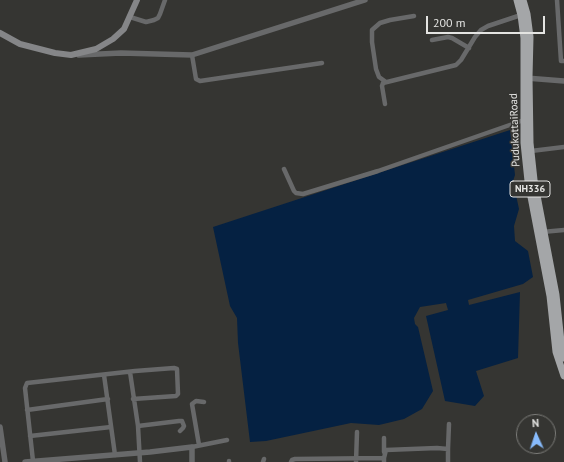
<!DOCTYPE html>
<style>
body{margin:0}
#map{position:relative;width:564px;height:462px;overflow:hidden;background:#353532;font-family:"PT Sans",sans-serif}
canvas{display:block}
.north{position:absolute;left:516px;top:414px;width:40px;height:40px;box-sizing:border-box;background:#353532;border:1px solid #7b7b78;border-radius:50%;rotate:357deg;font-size:11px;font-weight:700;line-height:16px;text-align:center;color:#e4e4e2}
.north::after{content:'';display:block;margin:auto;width:14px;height:18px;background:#88bbfc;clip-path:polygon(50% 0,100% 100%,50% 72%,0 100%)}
.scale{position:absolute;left:426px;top:16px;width:119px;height:18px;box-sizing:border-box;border:2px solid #e4e4e2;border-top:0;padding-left:5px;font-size:12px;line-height:14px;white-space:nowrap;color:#e4e4e2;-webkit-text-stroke:3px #353532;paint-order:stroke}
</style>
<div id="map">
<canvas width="564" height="462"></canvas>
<div class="north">N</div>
<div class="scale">200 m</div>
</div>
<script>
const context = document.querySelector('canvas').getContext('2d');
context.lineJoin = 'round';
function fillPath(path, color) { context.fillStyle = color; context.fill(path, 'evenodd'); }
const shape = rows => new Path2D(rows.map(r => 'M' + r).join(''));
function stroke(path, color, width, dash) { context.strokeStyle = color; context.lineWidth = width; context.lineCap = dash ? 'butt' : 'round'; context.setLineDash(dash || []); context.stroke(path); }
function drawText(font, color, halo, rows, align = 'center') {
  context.font = font + ' "PT Sans",sans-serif'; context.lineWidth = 3; context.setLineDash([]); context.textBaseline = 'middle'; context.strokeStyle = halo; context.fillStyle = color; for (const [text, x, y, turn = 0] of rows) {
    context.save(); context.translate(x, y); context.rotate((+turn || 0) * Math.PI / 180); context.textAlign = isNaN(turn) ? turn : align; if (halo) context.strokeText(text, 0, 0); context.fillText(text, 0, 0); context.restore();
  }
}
const water = shape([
 [510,130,515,175,513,181,519,209,514,226,515,241,528,251,533,277,523,284,468,300,469,305,520,292,518,358,476,371,484,396,475,406,445,401,426,316,448,310,446,303,420,307,414,318,415,324,418,327,433,391,422,409,404,419,379,425,351,423,266,441,250,442,238,343,237,318,230,306,213,227]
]);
const minor = shape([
 [557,0,561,61,564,61],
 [130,17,146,22,154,20,158,18,160,14,165,0],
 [432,40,448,37,452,38,469,48],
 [192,55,196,79,200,81,322,63],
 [386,82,379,77,376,69,372,42,372,30,380,23,390,20,414,16],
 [385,104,382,86,383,83,456,65,461,60,475,37,481,30,488,26,521,15],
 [531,151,564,147],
 [284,169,294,191,296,193,303,194,378,171,524,120],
 [542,232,564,230],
 [130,372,138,426,140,462],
 [104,375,115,455],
 [27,410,108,399],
 [138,426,179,421,182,421,184,426,183,428,180,431],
 [30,436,111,427],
 [199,445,192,404,196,401,204,402],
 [192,447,227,440],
 [448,449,449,424],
 [384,452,384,438],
 [384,458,386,450,437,448,448,449,448,462],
 [33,461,25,388,27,383,135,371,174,368,177,369,178,394,176,396,133,399],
 [229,462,229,461],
 [263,462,264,459],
 [291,462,292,460,295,459,384,458,384,462],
 [356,462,357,432]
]);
const tertiary = shape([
 [79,55,121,53,192,55,365,0],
 [526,78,564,81],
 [0,427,5,462],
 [25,462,150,452,192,447,192,462]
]);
const secondary = shape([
 [0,33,20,44,55,53,71,55,96,49,113,39,124,29,137,0]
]);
const trunk = shape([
 [517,0,521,15,524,38,524,143,528,181,550,296,556,352,564,376],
 [523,0,527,14,530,37,529,77,530,143,534,180,556,295,562,351,564,358]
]);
const shields = [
 [530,189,40]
];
const shieldNames = [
 ["NH336",530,189]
];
const streetNames = [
 ["PudukottaiRoad",515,130,-92]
];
fillPath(water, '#052142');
stroke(minor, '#68696a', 4.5);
stroke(tertiary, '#68696a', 5.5);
stroke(secondary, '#858688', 6);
stroke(trunk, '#a4a6a8', 7);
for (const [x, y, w] of shields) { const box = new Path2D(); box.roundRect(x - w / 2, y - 8, w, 16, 3); context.fillStyle = '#353532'; context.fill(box); stroke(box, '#e4e4e2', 1); }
drawText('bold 10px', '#e4e4e2', null, shieldNames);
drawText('11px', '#e4e4e2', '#353532', streetNames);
</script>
